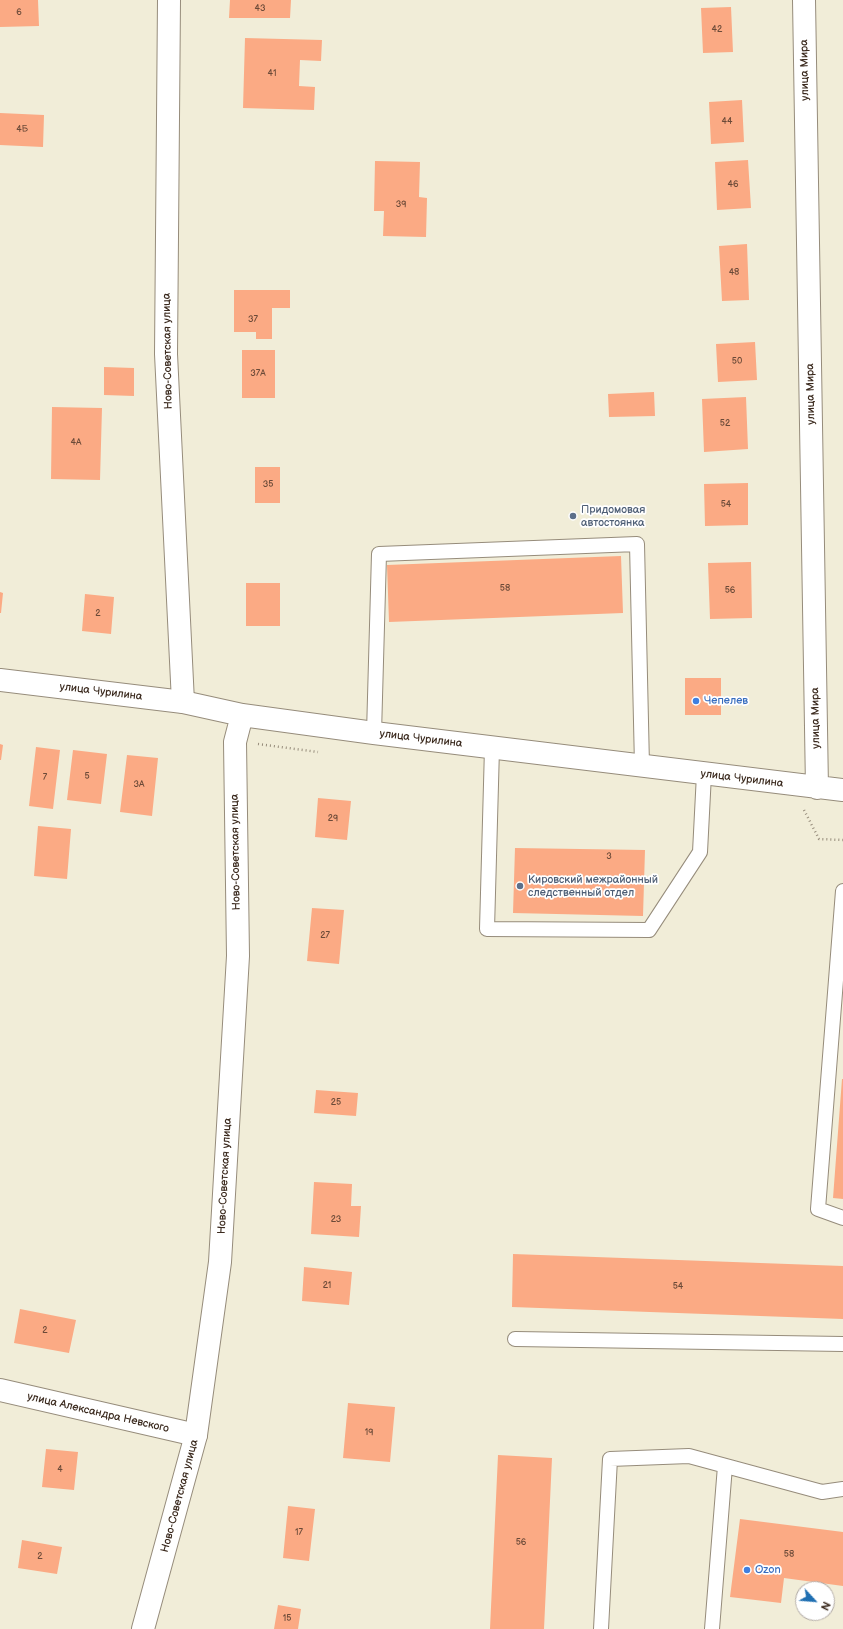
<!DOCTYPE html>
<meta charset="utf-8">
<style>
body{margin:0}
#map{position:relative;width:843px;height:1629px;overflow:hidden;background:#f1edd8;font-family:"Balsamiq Sans",sans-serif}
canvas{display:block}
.north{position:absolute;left:795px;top:1581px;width:40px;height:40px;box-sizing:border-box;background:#fff;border:1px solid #b1aaa5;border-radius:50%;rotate:116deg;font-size:11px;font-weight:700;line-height:16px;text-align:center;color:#3b2a1e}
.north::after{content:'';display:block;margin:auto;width:14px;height:18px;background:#1f6fb2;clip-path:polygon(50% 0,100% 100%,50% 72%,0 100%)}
</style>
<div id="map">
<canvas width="843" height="1629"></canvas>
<div class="north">N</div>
</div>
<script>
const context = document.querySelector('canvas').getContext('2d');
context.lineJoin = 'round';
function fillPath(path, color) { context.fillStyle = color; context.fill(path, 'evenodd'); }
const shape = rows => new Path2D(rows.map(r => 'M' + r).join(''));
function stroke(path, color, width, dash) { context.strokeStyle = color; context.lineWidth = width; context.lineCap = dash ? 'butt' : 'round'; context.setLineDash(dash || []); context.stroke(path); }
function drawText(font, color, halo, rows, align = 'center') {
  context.font = font + ' "Balsamiq Sans",sans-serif'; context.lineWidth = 3.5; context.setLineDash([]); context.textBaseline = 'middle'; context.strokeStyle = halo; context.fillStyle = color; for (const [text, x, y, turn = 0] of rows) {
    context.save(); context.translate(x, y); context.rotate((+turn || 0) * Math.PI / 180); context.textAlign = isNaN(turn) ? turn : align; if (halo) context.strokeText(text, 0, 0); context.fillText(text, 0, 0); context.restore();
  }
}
const building = shape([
 [0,0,38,0,39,26,0,27],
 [230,0,291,0,290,18,229,18],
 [731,7,733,52,703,53,701,8],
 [245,38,322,40,321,61,300,60,299,86,315,87,314,110,243,108],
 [742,100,744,142,711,144,709,102],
 [0,113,44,115,43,147,0,145],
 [748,160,751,208,717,210,715,162],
 [375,161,420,162,419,197,427,198,426,237,383,236,384,211,374,211],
 [747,244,749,300,722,301,719,246],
 [234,290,290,290,290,308,272,308,272,339,256,339,256,332,234,332],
 [755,342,757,380,718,382,716,344],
 [242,350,275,350,275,398,242,398],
 [104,367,134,368,134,396,104,395],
 [654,392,655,416,609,417,608,394],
 [746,397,748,449,704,452,702,399],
 [52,407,102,408,100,480,51,479],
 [255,467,280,467,280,503,255,503],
 [748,483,748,525,705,526,704,484],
 [621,556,623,613,389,622,387,565],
 [751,562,752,618,710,619,708,563],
 [246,583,280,583,280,626,246,626],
 [0,592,3,593,1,613,0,613],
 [85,594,114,597,111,634,82,631],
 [685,678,721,678,721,715,685,715],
 [0,744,3,745,1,760,0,760],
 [36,747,60,750,53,809,29,806],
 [73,750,107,754,101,804,67,800],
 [127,755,158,758,152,816,120,812],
 [318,798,351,801,347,840,315,837],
 [38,826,71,829,67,879,34,876],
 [515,848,645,850,643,916,513,913],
 [312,908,344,910,339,964,307,961],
 [842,1079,843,1079,843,1199,833,1198],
 [316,1090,358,1093,356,1116,314,1113],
 [314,1182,352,1184,351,1206,361,1206,359,1237,311,1234],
 [513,1254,843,1266,843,1319,512,1307],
 [304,1267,352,1272,349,1305,302,1301],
 [20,1309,76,1320,69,1353,14,1343],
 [348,1403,395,1407,390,1462,343,1458],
 [46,1449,78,1452,74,1490,42,1487],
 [498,1455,552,1458,544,1629,490,1629],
 [288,1506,315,1509,309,1561,283,1558],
 [740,1519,843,1532,843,1586,784,1578,781,1603,730,1597],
 [22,1540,62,1547,57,1574,18,1568],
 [278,1605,301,1609,298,1629,274,1629]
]);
const path = shape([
 [258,744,318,752],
 [804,810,819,839,843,840]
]);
const lane = shape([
 [374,733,379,554,637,544,642,766],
 [492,748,487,929,649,930,700,852,704,774],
 [843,891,818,1209,843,1218],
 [515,1339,843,1344],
 [601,1629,610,1459,689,1456,822,1492,843,1489],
 [712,1629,725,1466]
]);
const street = shape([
 [169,0,166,354,183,702],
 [0,1390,196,1435]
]);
const secondary = shape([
 [804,0,817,788],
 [0,680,183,702,242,715,374,733,843,790],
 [143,1629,196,1435,220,1262,238,956,235,742,242,715]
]);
const markers = [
 [573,516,4,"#5c6f8a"],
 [696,701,4,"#3f7fe0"],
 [520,886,4,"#5c6f8a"],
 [747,1570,4,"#3f7fe0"]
];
const numberNames = [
 ["43",260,9],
 ["6",19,13],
 ["42",717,30],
 ["41",272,74],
 ["44",727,122],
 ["4Б",22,130],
 ["46",733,185],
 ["39",401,205],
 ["48",734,273],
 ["37",253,320],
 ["50",737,362],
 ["37А",258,374],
 ["52",725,424],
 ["4А",76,443],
 ["35",268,485],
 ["54",726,505],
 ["58",505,589],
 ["56",730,591],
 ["2",98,614],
 ["5",87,777],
 ["7",45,778],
 ["3А",139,785],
 ["29",333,819],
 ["3",609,857],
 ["27",325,936],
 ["25",336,1103],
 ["23",336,1220],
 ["21",327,1286],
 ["54",678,1287],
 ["2",45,1331],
 ["19",369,1433],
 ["4",60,1470],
 ["17",299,1533],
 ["56",521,1543],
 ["58",789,1555],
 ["2",40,1557],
 ["15",287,1619]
];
const streetNames = [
 ["улица Мира",805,70,-91],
 ["Ново-Советская улица",168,351,-91],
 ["улица Мира",811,394,-91],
 ["улица Чурилина",101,692,7],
 ["улица Мира",816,718,-91],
 ["улица Чурилина",421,739,7],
 ["улица Чурилина",742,779,7],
 ["Ново-Советская улица",236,852,-91],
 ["Ново-Советская улица",225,1176,-87],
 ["улица Александра Невского",98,1413,13],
 ["Ново-Советская улица",180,1496,-75]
];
const serviceNames = [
 ["Придомовая",581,510],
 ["автостоянка",581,523],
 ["Кировский межрайонный",528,880],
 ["следственный отдел",528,893]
];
const shopNames = [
 ["Чепелев",704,701],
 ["Ozon",755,1570]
];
fillPath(building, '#fbaa84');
stroke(lane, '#968c7b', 16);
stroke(street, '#968c7b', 24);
stroke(secondary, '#968c7b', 24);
stroke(path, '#968c7b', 2.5, [1, 3]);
stroke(lane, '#fff', 14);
stroke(street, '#fff', 22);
stroke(secondary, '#fff', 22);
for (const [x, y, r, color] of markers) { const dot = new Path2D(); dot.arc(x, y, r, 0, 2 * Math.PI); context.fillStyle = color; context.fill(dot); stroke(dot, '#fff', 1.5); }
drawText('9px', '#6b4a38', null, numberNames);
drawText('11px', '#3b2a1e', '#fff', streetNames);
drawText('11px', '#4e5e75', '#fff', serviceNames, 'left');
drawText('11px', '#366cbe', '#fff', shopNames, 'left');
</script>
